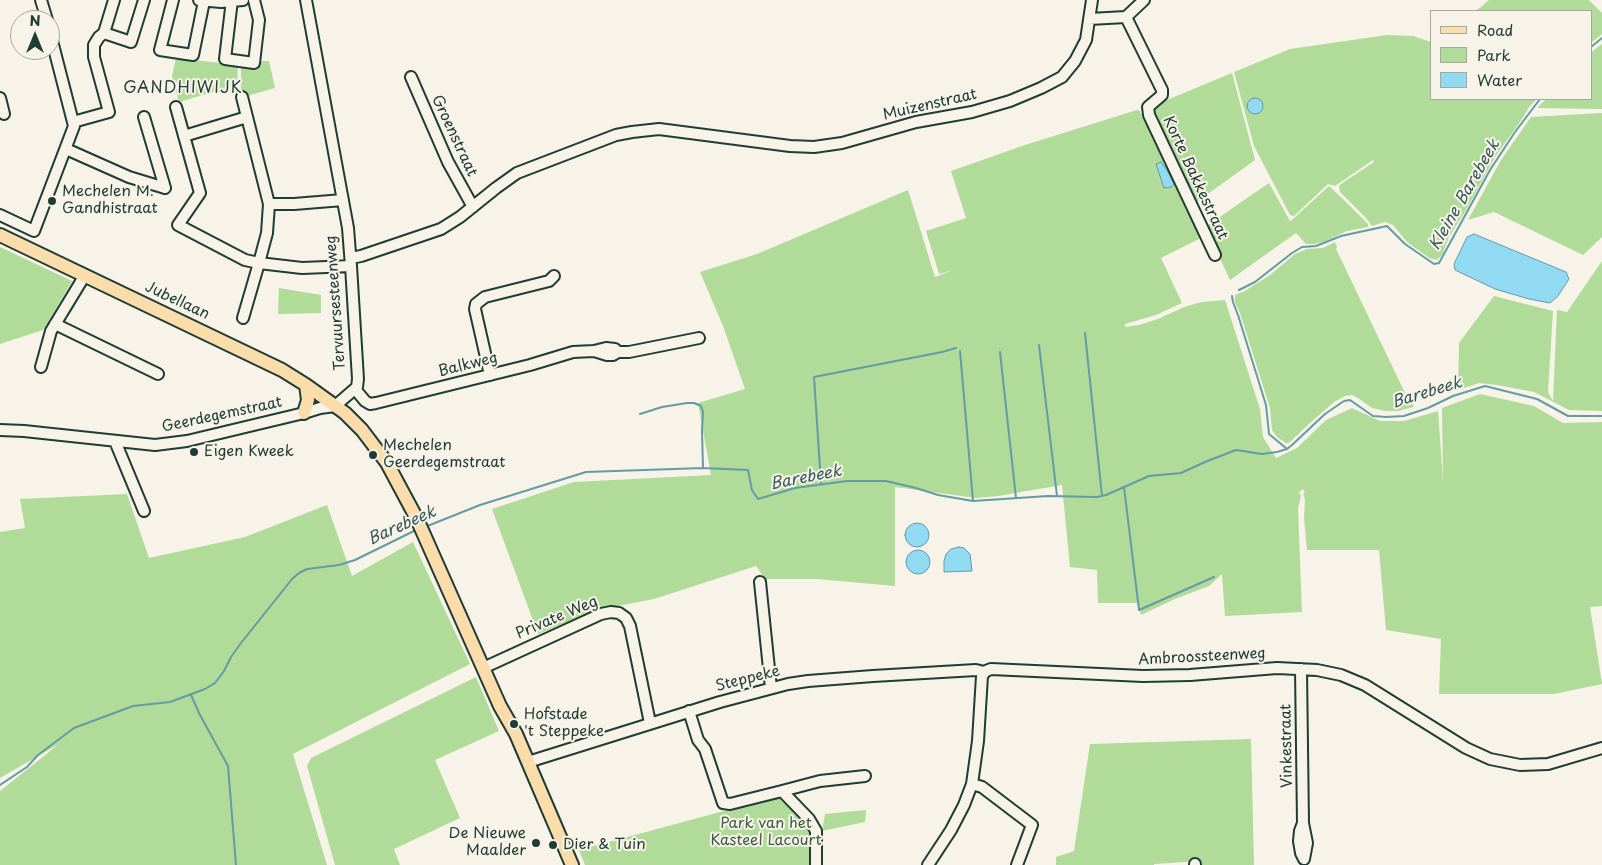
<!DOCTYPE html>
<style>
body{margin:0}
#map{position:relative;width:1602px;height:865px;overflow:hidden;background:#f7f3e8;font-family:"Playpen Sans",sans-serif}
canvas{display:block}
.legend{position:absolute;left:1430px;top:10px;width:162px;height:90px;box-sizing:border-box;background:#f7f3e8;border:1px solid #a1aaa0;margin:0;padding:6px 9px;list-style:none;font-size:15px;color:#1f3d34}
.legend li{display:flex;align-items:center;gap:10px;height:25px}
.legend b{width:25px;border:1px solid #a1aaa0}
.north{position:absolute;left:10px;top:10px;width:50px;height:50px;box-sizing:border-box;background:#f7f3e8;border:1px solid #a1aaa0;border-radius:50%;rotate:0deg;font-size:14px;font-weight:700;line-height:20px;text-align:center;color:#1f3d34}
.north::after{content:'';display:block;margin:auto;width:18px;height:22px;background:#1f3d34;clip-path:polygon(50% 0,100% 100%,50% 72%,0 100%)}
</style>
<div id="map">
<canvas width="1602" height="865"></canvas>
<ul class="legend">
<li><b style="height:6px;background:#faddab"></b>Road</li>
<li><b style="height:14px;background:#b1db98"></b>Park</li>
<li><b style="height:14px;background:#91daf2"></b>Water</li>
</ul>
<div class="north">N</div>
</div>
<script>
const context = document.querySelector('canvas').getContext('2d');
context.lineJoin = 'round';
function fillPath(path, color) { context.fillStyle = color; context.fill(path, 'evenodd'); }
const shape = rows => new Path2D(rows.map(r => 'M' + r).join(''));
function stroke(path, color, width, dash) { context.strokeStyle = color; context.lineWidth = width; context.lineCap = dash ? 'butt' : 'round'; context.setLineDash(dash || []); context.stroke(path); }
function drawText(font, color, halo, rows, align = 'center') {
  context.font = font + ' "Playpen Sans",sans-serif'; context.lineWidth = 4; context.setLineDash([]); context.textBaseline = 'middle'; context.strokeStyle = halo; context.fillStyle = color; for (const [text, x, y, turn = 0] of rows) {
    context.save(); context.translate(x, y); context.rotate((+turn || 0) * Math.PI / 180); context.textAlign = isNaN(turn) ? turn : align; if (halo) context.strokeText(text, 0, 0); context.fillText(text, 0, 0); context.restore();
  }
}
const green = shape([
 [1489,0,1589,0,1602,13,1602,34,1591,43,1591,11,1476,11],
 [1387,35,1413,36,1431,42,1431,99,1537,99,1530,106,1520,122,1495,157,1466,210,1449,237,1442,255,1437,260,1429,258,1407,242,1393,225,1385,222,1372,226,1366,218,1340,192,1339,186,1341,184,1374,162,1373,160,1335,186,1328,184,1294,216,1290,215,1254,146,1234,72,1290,49],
 [1602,44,1602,109,1537,108,1546,99,1591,99,1591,52],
 [176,58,238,65,237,85,179,102,172,76],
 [259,61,269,61,275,88,247,96,246,92,241,93,241,65],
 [1232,73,1255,160,1194,204,1152,111,1154,106,1162,102],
 [1137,110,1139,110,1201,238,1161,258,1182,303,1156,315,1125,324,1125,327,1139,325,1158,319,1184,307,1202,302,1225,300,1260,409,1263,437,1276,458,1297,448,1326,420,1352,408,1380,421,1404,421,1438,411,1443,481,1442,408,1480,394,1534,406,1563,423,1602,422,1602,606,1590,607,1602,684,1554,694,1439,694,1441,639,1386,630,1379,550,1307,550,1304,518,1305,500,1303,494,1305,493,1303,489,1299,492,1301,496,1298,508,1302,612,1225,616,1222,574,1209,586,1175,599,1141,615,1138,603,1098,603,1097,570,1070,567,1062,485,998,496,976,498,895,487,895,586,817,579,765,579,756,566,654,599,597,610,538,634,492,509,574,482,711,475,698,403,745,389,723,326,700,272,757,254,908,190,935,277,953,270,939,274,926,231,966,218,951,171,1025,145],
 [1602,113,1602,237,1583,255,1494,212,1468,220,1501,160,1531,117],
 [1269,183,1290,221,1293,219,1329,186,1347,203,1368,224,1368,227,1347,231,1323,242,1314,244,1306,244,1296,233,1230,280,1205,227],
 [1335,242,1337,247,1336,249,1406,395,1408,394,1414,407,1398,411,1385,411,1372,408,1358,398,1352,395,1345,396,1334,402,1310,423,1289,443,1286,443,1277,437,1272,430,1270,408,1240,313,1235,303,1235,295,1245,291,1270,275,1295,254,1307,249,1323,248],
 [0,247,72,281,43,330,0,344],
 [1602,261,1602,411,1569,410,1534,392,1497,385,1479,383,1458,390,1459,343,1494,296,1553,311,1548,392,1553,401,1557,310,1567,312],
 [279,288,321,295,321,313,278,314],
 [127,494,149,558,245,537,327,505,352,576,413,542,470,664,293,754,327,865,0,865,0,791,59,744,0,778,0,532,25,528,20,499],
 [476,677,499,731,435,760,460,818,394,849,400,865,335,865,307,766,311,758],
 [1251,739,1254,865,1202,865,1201,861,1154,864,1154,865,1056,865,1056,857,1074,851,1090,744],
 [776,797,781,799,810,829,811,865,585,865,579,850],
 [866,810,865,822,822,831,825,814]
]);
const water = shape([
 '1247 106a8 8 0 1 1 16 0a8 8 0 1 1-16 0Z',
 [1161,162,1168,172,1174,184,1171,187,1164,188,1156,164,1161,162],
 [1474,234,1566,272,1569,279,1558,296,1550,303,1529,299,1495,289,1455,270,1454,264,1467,237,1474,234],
 '905 535a12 12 0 1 1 24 0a12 12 0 1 1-24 0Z',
 [959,547,964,548,970,554,972,571,944,572,944,561,946,554,951,549,959,547],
 '906 562a12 12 0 1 1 24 0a12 12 0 1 1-24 0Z'
]);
const stream = shape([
 [1591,47,1602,38],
 [1239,290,1255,282,1292,253,1302,247,1316,246,1341,236,1387,226,1405,244,1434,264,1439,263,1490,170,1515,132,1540,99],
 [1232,296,1233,302,1238,315,1266,405,1269,434,1287,449],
 [1085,333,1102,496],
 [1039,345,1057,496],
 [960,351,973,501],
 [1000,352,1016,498],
 [640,414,662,407,687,403,694,403,701,406,703,412,702,430,703,468],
 [821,483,814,377,942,352,956,348],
 [1124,487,1139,610,1214,577],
 [425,527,480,505,586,472,703,468,748,470,752,490,758,499,795,488,847,481,886,481,916,488,938,495,973,501,1048,496,1097,497,1106,495,1149,476,1181,473,1205,462,1236,450,1262,454,1277,452,1287,449,1292,445,1325,414,1344,401,1350,400,1373,416,1386,417,1404,416,1428,408,1453,396,1485,386,1537,399,1568,416,1602,416],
 [191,695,200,715,228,766,236,865],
 [0,785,27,767,38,755,74,728,133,706,170,702,205,689,215,683,224,671,231,657,241,643,292,579,299,573,307,569,339,565,355,560,416,530]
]);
const minor = shape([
 [41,0,47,20],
 [173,0,160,50,193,55,204,1],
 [199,0,221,2,243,0],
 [232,0,225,59,254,63,259,20,254,0],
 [1126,17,1144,0],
 [1089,19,1126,17,1162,90,1162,95,1148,107,1149,115,1215,255],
 [104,33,131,42,144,0],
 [104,33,114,0],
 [411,77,448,162,473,207],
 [242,97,269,204,267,233,259,263,302,268,351,266],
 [0,98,4,114],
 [176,107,200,193,178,225,245,260,259,263,243,318],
 [144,117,165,188],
 [73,122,109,112,94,57,94,45,99,37,104,33],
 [184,136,247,117],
 [66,149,129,177,165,188],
 [269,204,294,204,343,200],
 [0,215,34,231,74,126,50,33],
 [351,258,361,256,441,229,460,217,496,188,517,173,616,135,632,132,659,129,790,146,814,147,842,143,916,122,972,112,1010,101,1041,88,1062,77,1075,61,1086,40,1092,0],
 [55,324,158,374],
 [618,352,629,352,699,338],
 [41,367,51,331,85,275],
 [490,375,475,309,476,304,485,297,549,281,554,276],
 [355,389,365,401,370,404,376,403,530,365,573,352,594,351,607,355,613,355,618,352,615,349,606,348,594,351],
 [0,430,24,431,155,445,187,441,304,413,320,408,335,406,357,387,358,379,351,266,348,228,306,0],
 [115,441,144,511],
 [760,582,771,688],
 [483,668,601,614,611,612,619,613,626,618,630,626,650,723],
 [1301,669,1303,823,1307,843,1304,859,1301,853,1299,841,1300,831,1303,823],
 [689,711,698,740,705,749,723,803,730,804,782,791,809,819,816,831,816,865],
 [528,762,720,702,788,684,808,681,873,676,976,670,984,672],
 [972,784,982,787,1032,825,1017,865],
 [782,791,820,781,865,776],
 [1195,864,1195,865],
 [928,865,951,830,964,805,972,784,978,741,982,676,986,671,991,669,1143,676,1190,675,1277,668,1317,670,1341,675,1365,685,1466,748,1490,759,1520,765,1548,764,1602,748]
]);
const major = shape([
 [0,235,282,370,306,385,345,413,362,430,387,463,417,519,500,706,516,734,572,865],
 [304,413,308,400,306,385]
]);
const markers = [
 [52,201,5,"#1f3d34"],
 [194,452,5,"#1f3d34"],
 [373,455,5,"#1f3d34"],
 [514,724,5,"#1f3d34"],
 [536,843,5,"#1f3d34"],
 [553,845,5,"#1f3d34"]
];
const streetNames = [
 ["Muizenstraat",930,105,-13],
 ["Groenstraat",454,136,65],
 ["Korte Bakkestraat",1195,178,65],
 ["Jubellaan",177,301,25],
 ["Tervuursesteenweg",336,303,-94],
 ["Balkweg",468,365,-14],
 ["Geerdegemstraat",222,415,-12],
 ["Private Weg",557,618,-23],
 ["Ambroossteenweg",1202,657,-3],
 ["Steppeke",748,679,-14],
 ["Vinkestraat",1287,746,-91]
];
const poiNames = [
 ["Mechelen M.",62,192],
 ["Gandhistraat",62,209],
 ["Mechelen",383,446],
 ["Geerdegemstraat",383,463],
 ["Eigen Kweek",204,452],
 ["Hofstade",524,715],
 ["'t Steppeke",524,732],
 ["De Nieuwe",526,834,"right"],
 ["Maalder",526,851,"right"],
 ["Dier & Tuin",563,845]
];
const parkNames = [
 ["Park van het",766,824],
 ["Kasteel Lacourt",766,841]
];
const neighbourhoodNames = [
 ["GANDHIWIJK",183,89]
];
const waterNames = [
 ["Kleine Barebeek",1465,195,-60],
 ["Barebeek",1427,393,-17],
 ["Barebeek",806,478,-11],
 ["Barebeek",402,526,-24]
];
fillPath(green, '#b1db98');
fillPath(water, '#91daf2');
stroke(water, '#639ba6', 1);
stroke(stream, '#639ba6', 2);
stroke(minor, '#1f3d34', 14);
stroke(major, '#1f3d34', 16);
stroke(minor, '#f7f3e8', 10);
stroke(major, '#faddab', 12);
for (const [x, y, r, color] of markers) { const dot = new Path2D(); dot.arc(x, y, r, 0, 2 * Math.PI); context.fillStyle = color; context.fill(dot); stroke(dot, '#f7f3e8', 2); }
drawText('15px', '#1f3d34', '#f7f3e8', streetNames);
drawText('15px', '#1f3d34', '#f7f3e8', poiNames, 'left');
drawText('15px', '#3c5d48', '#f7f3e8', parkNames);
context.letterSpacing = '1px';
drawText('16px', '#1f3d34', '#f7f3e8', neighbourhoodNames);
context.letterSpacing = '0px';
drawText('italic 16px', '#365c5a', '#f7f3e8', waterNames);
</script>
